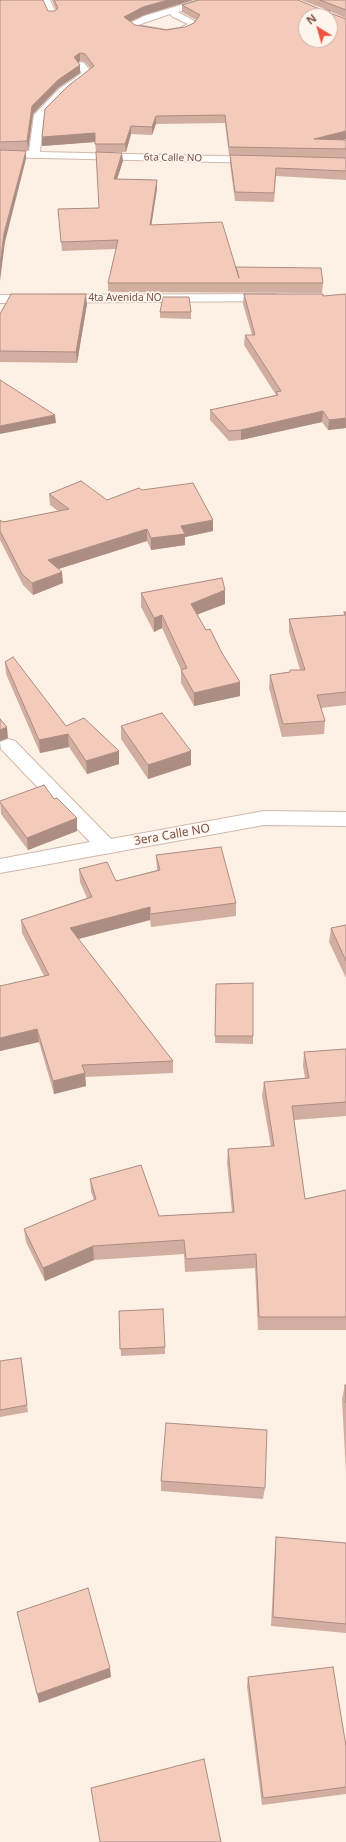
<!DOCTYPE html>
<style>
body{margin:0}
#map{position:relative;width:346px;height:1842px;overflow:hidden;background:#fdf0e5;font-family:"Noto Sans",sans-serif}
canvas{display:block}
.north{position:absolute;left:298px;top:8px;width:40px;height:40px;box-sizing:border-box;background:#fff5ec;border:1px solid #c9b4aa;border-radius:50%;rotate:323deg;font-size:11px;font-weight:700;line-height:16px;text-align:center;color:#775348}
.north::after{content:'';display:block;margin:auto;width:14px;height:18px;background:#ec5444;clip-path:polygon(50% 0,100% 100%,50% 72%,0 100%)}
</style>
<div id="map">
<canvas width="346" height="1842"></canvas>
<div class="north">N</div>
</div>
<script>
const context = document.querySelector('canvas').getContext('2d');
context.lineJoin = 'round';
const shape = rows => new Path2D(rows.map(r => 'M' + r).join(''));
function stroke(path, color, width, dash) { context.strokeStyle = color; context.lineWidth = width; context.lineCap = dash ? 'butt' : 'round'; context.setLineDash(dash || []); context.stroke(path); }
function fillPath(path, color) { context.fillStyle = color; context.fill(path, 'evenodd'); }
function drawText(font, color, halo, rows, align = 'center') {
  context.font = font + ' "Noto Sans",sans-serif'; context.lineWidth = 3.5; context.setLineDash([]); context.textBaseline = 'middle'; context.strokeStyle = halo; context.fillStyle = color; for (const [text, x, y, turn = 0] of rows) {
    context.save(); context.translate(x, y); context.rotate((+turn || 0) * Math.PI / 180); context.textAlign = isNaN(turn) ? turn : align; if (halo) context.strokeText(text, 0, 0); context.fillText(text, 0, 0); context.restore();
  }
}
const street = shape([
 [42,0,50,0,57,15,55,17,49,17,42,0],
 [198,0,211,0,210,2,178,12,198,23,193,29,185,33,166,36,135,31,126,25,144,16,198,0],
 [170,14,173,17,188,24,180,28,166,30,138,25,170,14],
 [81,62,84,63,93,74,67,93,44,116,40,152,261,157,267,160,261,163,0,157,0,151,29,151,34,115,59,89,82,73,76,65,81,62],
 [273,294,278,295,280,298,278,301,0,303,0,295,273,294],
 [8,739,15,741,111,839,264,811,346,812,346,826,264,825,0,873,0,859,90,842,1,749,0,742,8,739]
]);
const wall = shape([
 [0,0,48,11,55,11,56,10,52,0,193,0,144,15,130,22,135,25,166,30,185,27,194,23,196,20,182,12,182,5,327,10,301,0,346,0,346,18,329,11,330,13,346,19,346,139,341,140,346,140,346,158,229,155,225,123,156,124,152,135,131,134,126,152,96,152,95,142,42,146,42,137,91,69,85,62,80,61,78,62,80,73,58,88,33,114,28,150,0,150],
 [230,155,346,158,346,180,276,176,274,202,235,201,230,164],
 [123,161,117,179,157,180,157,189,151,225,236,268,323,283,322,293,108,292,108,283,116,249,62,251,58,209,99,208],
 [244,294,323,296,346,294,346,428,328,430,322,422,241,440,229,441,210,420,210,410,276,395,244,345,245,335,252,335,243,304],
 [87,304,77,363,0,362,0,314],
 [160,312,191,312,191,319,160,318],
 [142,490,213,520,213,531,185,537,185,545,151,550,147,541,58,569,63,583,33,595,23,585,0,540,0,520,3,522,58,511,50,505,49,494,107,500],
 [225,590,225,604,197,614,240,696,194,706,181,683,181,670,162,628,154,632,141,607,141,593],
 [344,612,346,612,346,705,321,708,325,721,324,734,282,737,269,688,270,675,300,670,289,632,289,619,344,615],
 [5,662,66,726,119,764,87,774,69,747,40,753,6,674],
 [121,726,191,751,191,765,148,779,121,739],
 [0,801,77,831,28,850,1,814],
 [156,855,236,903,236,916,151,927,150,920,78,939,173,1061,173,1073,85,1077,86,1086,54,1094,39,1042,0,1051,44,976,22,933,21,920,87,898,80,882,79,869,116,881,157,870],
 [346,925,346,978,329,942,331,928],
 [216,984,253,1036,253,1044,215,1043],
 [346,1049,346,1116,294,1120,305,1199,346,1190,346,1330,258,1330,255,1268,185,1272,184,1254,94,1260,45,1281,26,1242,24,1229,94,1200,91,1192,90,1179,159,1216,232,1212,227,1163,228,1149,271,1147,262,1096,264,1082,305,1078,303,1066,304,1052],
 [119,1311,165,1347,165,1354,121,1356],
 [0,1361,22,1364,28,1412,0,1417],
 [345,1385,346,1385,346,1473,342,1399],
 [161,1481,265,1488,263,1499,161,1491],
 [276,1537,346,1543,346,1633,271,1626,275,1547],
 [248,1677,346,1746,346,1794,262,1805,247,1686]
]);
const shadedWall = shape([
 [168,0,193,0,144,15,125,24,124,17,143,7],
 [80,53,80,61,75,65,74,57],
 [80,65,80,73,58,88,33,114,28,150,27,141,32,106,58,80],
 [156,116,156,124,152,135,152,127],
 [131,126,131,134,126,152,125,144],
 [346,131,346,139,314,148,314,139],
 [95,133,95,142,42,146,42,137],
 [26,151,26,159,5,242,0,281,0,265,4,233],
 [122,153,123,161,114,188,114,179],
 [157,180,157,189,150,234,150,225],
 [86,294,87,304,77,363,76,352],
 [323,411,322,422,241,440,241,430],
 [55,415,56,423,0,434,0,426],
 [346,418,346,428,328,430,329,420],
 [213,520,213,531,185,537,185,545,151,550,151,538,181,526],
 [147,529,147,541,49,572,48,560],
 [62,572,63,583,33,595,32,583],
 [225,590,225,604,191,617,191,604],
 [162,615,162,628,154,632,154,618],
 [240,682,240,696,194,706,194,693],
 [7,727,8,738,0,741,0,730],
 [68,734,69,747,40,753,39,740],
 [119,751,119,764,87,774,86,761],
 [191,751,191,765,148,779,148,765],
 [77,818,77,831,28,850,27,838],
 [150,907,150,920,71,941,70,928],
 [37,1029,39,1042,0,1051,0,1038],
 [85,1073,86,1086,54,1094,53,1081],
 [93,1246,94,1260,45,1281,43,1268],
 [110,1668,111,1677,39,1703,37,1694]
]);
const building = shape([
 [0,0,43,0,48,11,55,11,58,8,54,0,168,0,143,7,124,17,135,25,166,30,185,27,194,23,200,15,182,5,199,0,298,0,322,10,329,10,330,13,346,19,346,131,314,139,346,140,346,149,229,147,225,115,156,116,152,127,131,126,125,144,95,144,95,133,42,137,45,109,68,86,94,66,85,54,80,53,74,57,80,65,58,80,32,106,27,141,0,142,0,0],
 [306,16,330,16,330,40,306,40,306,16],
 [320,0,346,0,346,10,320,0],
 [0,150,26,151,4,233,0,265,0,150],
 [96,152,122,153,114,179,157,180,150,225,222,222,239,278,236,267,321,268,323,283,108,283,118,240,61,242,58,209,99,208,96,152],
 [230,155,346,158,346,171,276,168,274,193,235,192,230,155],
 [11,294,86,294,76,352,0,351,0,314,11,294],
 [244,294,323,294,323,296,346,294,346,418,329,420,323,411,241,430,229,431,210,410,278,395,276,392,281,391,245,335,255,335,244,294],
 [163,297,189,297,191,312,160,312,163,297],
 [0,380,55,415,0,426,0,380],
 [81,481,107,500,139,488,142,490,193,483,213,520,181,526,185,534,151,538,147,529,48,560,62,572,32,583,22,574,0,531,0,520,3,522,69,509,49,494,81,481],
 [222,578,225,590,191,604,206,630,210,629,222,653,240,682,194,693,181,670,187,668,162,615,154,618,141,593,222,578],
 [344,612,346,612,346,692,317,695,325,721,283,724,270,675,290,672,290,670,305,670,289,619,345,615,344,612],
 [13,657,66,726,84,718,119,751,86,761,68,734,39,740,5,662,13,657],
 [162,713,191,751,148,765,121,726,162,713],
 [0,719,7,727,0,730,0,719],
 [44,785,54,799,57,798,77,818,27,838,0,802,0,801,44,785],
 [221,847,236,903,150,914,150,907,70,928,173,1061,82,1065,85,1073,53,1081,37,1029,0,1038,0,986,49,975,21,920,92,897,79,869,107,862,116,881,160,870,156,855,221,847],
 [346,925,346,961,331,928,346,925],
 [253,983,253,1036,215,1036,216,984,253,983],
 [346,1049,346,1102,292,1106,305,1199,346,1190,346,1317,259,1317,256,1254,186,1259,184,1240,93,1246,43,1268,24,1229,96,1199,90,1179,141,1165,159,1216,234,1212,228,1149,274,1146,264,1082,309,1078,304,1052,346,1049],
 [163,1309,165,1347,120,1349,119,1311,163,1309],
 [21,1358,27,1405,0,1410,0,1361,21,1358],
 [345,1385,346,1385,346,1403,345,1385],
 [166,1423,267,1430,265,1488,161,1481,166,1423],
 [276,1537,346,1543,346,1624,273,1617,276,1537],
 [88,1588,110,1668,37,1694,17,1612,88,1588],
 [333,1667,346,1746,346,1787,263,1798,248,1677,333,1667],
 [204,1759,221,1842,100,1842,91,1788,204,1759]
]);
const farStreetnames = [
 ["6ta Calle NO",173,158,1],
 ["4ta Avenida NO",125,298]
];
const streetNames = [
 ["3era Calle NO",172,835,-10]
];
stroke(street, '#d1b8ac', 2);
fillPath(street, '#fff');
fillPath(wall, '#d2aea1');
fillPath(shadedWall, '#ab8d83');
fillPath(building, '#f4cabb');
stroke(building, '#ab8d83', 1);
drawText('10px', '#775348', '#fff5ec', farStreetnames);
drawText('12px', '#775348', '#fff5ec', streetNames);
</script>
